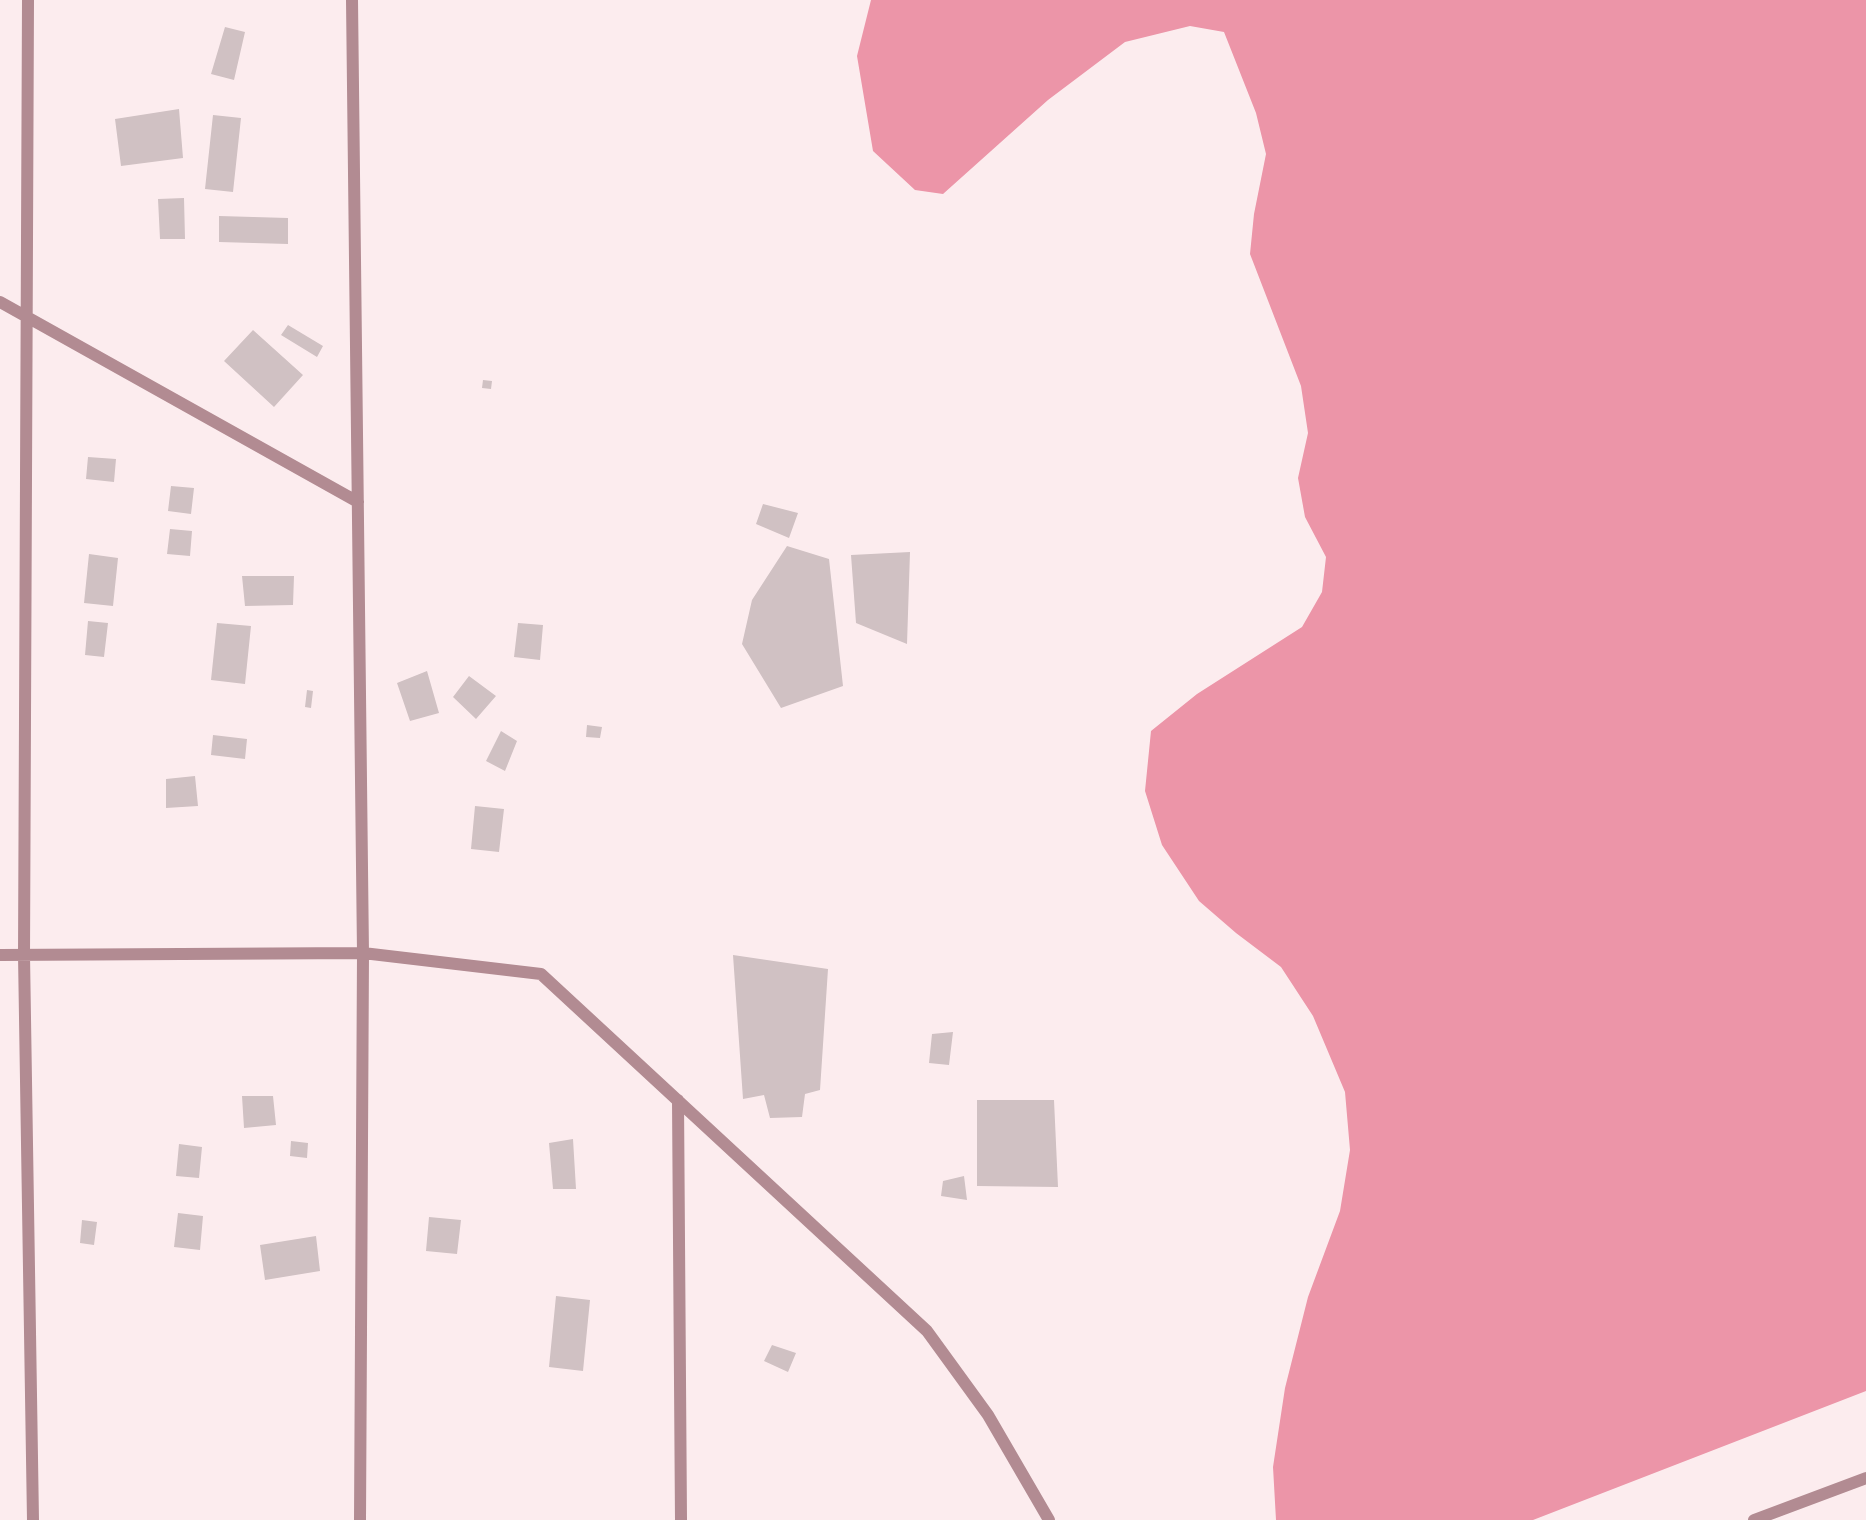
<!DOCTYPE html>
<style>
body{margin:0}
canvas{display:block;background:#fcecee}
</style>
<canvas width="1866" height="1520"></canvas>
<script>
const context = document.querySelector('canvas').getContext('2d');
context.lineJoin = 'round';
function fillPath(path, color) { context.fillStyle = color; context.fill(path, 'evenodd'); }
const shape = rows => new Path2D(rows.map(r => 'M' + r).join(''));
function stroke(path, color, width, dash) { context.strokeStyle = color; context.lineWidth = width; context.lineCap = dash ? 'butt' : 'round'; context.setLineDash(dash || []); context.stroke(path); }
const water = shape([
 [871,0,1866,0,1866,1391,1533,1520,1276,1520,1273,1467,1285,1388,1308,1297,1340,1211,1350,1150,1345,1092,1313,1016,1281,967,1236,933,1199,901,1162,845,1145,791,1151,731,1197,694,1302,627,1322,592,1326,557,1305,517,1298,478,1308,433,1301,386,1250,254,1254,214,1266,154,1256,113,1224,32,1190,26,1125,42,1048,100,943,194,915,190,873,151,857,56]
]);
const building = shape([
 [225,27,245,32,234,80,211,74],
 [179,109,183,158,121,166,115,119],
 [213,115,241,118,233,192,205,189],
 [184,198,185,239,160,239,158,199],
 [219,216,288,218,288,244,219,242],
 [288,325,323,346,317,357,281,335],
 [253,330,303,375,274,407,224,361],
 [483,380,492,381,491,389,482,388],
 [88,457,116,459,114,482,86,479],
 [171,486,194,488,191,514,168,511],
 [763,504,798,513,789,538,756,524],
 [170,529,192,531,190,556,167,554],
 [787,546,829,559,843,686,781,708,742,644,752,600],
 [910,552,907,644,856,623,851,555],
 [89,554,118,558,113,606,84,603],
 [242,576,294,576,293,605,245,606],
 [88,621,108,623,104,657,85,655],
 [217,623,251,626,245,684,211,680],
 [518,623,543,625,540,660,514,657],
 [427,671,439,713,410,721,397,683],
 [469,676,496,696,476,719,453,697],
 [307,690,313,691,311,708,305,707],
 [587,725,602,727,600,738,586,737],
 [501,731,517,741,505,771,486,761],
 [213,735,247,739,245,759,211,755],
 [195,776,198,806,166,808,166,779],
 [475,806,504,809,499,852,471,849],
 [733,955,828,969,820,1090,805,1094,802,1117,770,1118,764,1095,743,1099],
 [953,1032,949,1065,929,1063,932,1034],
 [242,1096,273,1096,276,1125,244,1128],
 [977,1100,1054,1100,1058,1187,977,1186],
 [573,1139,576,1189,553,1189,549,1143],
 [291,1141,308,1143,307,1158,290,1156],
 [179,1144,202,1147,199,1178,176,1176],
 [964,1176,967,1200,941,1196,943,1181],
 [178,1213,203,1216,200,1250,174,1247],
 [429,1217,461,1220,457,1254,426,1251],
 [82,1220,97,1222,94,1245,80,1243],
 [316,1236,320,1271,265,1280,260,1245],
 [556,1296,590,1300,583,1371,549,1367],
 [772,1345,796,1353,788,1372,764,1361]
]);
const minor = shape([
 [28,0,24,955,33,1520],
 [352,0,363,953,360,1520],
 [0,302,358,502],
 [0,955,363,953,541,974,927,1331,988,1415,1049,1520],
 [678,1100,681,1520],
 [1754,1520,1866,1478]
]);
fillPath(water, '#ec95a8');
fillPath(building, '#d0c1c3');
stroke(minor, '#b28b92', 12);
</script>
